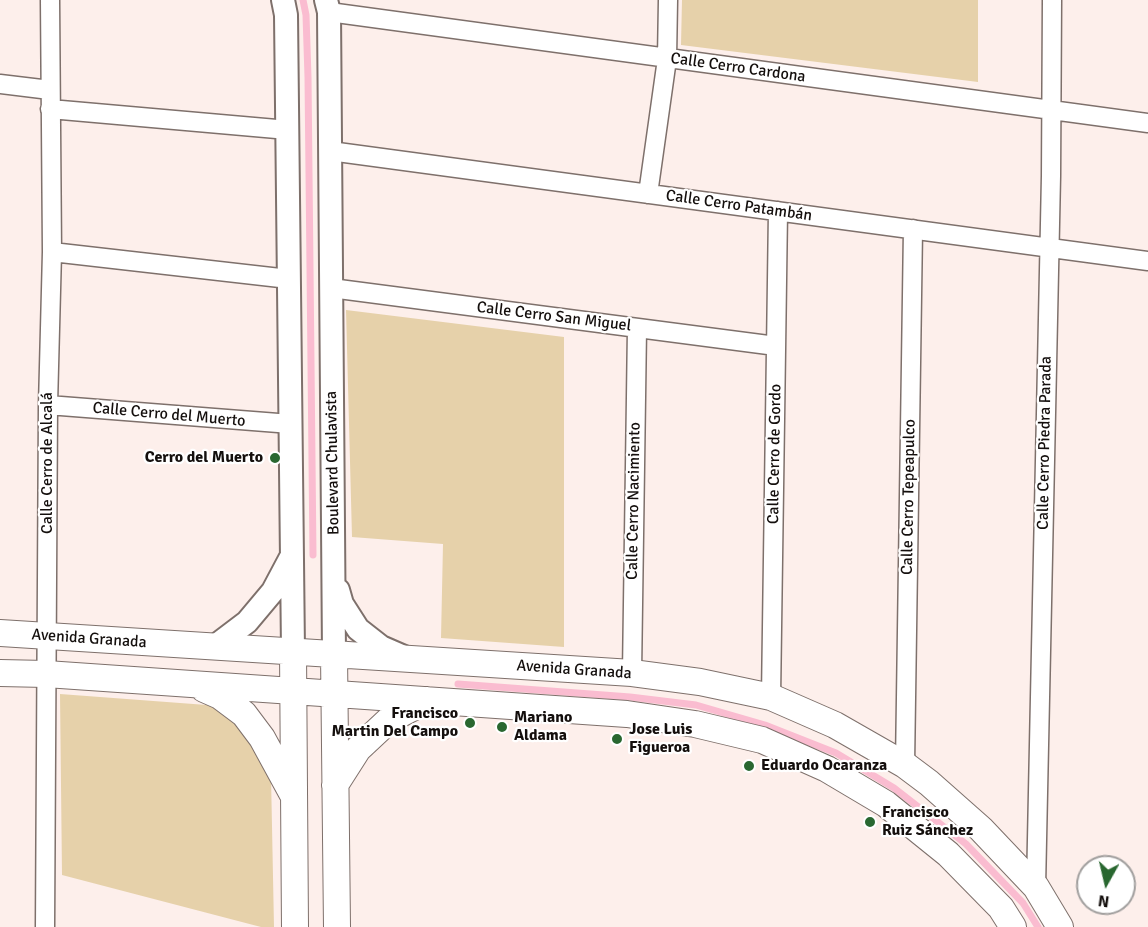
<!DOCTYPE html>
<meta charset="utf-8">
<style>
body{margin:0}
#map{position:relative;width:1148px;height:927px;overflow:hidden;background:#fdefeb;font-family:Signika,sans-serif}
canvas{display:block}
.north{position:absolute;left:1076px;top:855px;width:60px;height:60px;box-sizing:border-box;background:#fff;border:2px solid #a19f9e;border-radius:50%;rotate:188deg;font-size:16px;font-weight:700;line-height:24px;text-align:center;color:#140f0d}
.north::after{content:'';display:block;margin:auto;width:21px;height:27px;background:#296730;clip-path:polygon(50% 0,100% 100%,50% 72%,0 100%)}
</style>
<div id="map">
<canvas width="1148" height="927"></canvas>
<div class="north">N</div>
</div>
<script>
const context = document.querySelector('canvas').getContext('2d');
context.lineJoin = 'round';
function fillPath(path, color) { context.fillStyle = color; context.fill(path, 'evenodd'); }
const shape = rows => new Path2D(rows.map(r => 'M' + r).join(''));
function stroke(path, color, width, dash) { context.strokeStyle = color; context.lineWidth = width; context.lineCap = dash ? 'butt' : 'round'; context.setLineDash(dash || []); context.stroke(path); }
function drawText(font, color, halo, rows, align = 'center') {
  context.font = font + ' Signika,sans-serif'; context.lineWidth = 4.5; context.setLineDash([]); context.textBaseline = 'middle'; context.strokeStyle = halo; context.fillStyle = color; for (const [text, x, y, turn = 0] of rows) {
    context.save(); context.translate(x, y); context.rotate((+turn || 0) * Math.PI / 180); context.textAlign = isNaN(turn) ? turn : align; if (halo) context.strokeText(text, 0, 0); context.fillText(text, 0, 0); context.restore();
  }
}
const green = shape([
 [682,0,978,0,978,82,681,45],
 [346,310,564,337,564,647,441,638,443,544,352,537],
 [60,694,220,706,248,732,271,776,274,927,261,927,62,875]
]);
const stream = shape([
 [303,0,306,15,308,77,313,555],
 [458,684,630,697,696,705,765,725,836,753,894,788,966,844,1023,903,1038,927]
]);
const minor = shape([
 [329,12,1148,123],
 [0,84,50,90],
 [50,109,288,130],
 [330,151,1148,261],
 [648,194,667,59,668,0],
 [52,252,289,279],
 [331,288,776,346],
 [48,405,291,424],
 [632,673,637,328],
 [771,697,778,211],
 [905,765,913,229],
 [1036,887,1051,176,1052,0],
 [45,927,48,405,52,252,50,0]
]);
const tertiary = shape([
 [283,0,286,15,293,651],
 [326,0,329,12,334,654],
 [338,590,342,604,358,629,381,647,404,657],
 [214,647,247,622,273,591,290,559]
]);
const secondary = shape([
 [0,633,632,673,700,682,771,697,835,725,905,765,929,783,981,829,1036,887,1060,927],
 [293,651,295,927],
 [334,654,337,927],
 [0,673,46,674,627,714,695,724,762,740,827,769,886,804,948,854,1001,908,1013,927],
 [204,689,220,696,244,714,262,738,292,793],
 [335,785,358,749,389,720,427,700]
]);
const markers = [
 [275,458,6,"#296730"],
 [470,723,6,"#296730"],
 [502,727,6,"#296730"],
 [617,739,6,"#296730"],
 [749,766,6,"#296730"],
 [870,822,6,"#296730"]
];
const streetNames = [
 ["Calle Cerro Cardona",738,68,8],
 ["Calle Cerro Patambán",739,206,8],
 ["Calle Cerro San Miguel",554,317,7],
 ["Calle Cerro del Muerto",169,415,5],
 ["Calle Cerro Piedra Parada",1045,443,-89],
 ["Calle Cerro de Gordo",775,454,-89],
 ["Calle Cerro de Alcalá",48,463,-90],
 ["Boulevard Chulavista",333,463,-91],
 ["Calle Cerro Tepeapulco",909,497,-89],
 ["Calle Cerro Nacimiento",634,501,-89],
 ["Avenida Granada",89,639,4],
 ["Avenida Granada",574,670,4]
];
const poiNames = [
 ["Cerro del Muerto",263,458,"right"],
 ["Francisco",458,714,"right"],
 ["Martin Del Campo",458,732,"right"],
 ["Mariano",514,718],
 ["Aldama",514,736],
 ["Jose Luis",629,730],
 ["Figueroa",629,748],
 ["Eduardo Ocaranza",761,766],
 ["Francisco",882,813],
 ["Ruiz Sánchez",882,831]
];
fillPath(green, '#e6d1aa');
stroke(stream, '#fabcd0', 7);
stroke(minor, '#7e706b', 21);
stroke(tertiary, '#7e706b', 26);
stroke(secondary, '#7e706b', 28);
stroke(minor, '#fff', 18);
stroke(tertiary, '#fff', 22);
stroke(secondary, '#fff', 26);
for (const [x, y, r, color] of markers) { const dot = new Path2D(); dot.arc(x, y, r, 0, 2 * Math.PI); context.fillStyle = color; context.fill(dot); stroke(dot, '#fff', 2); }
drawText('16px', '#140f0d', '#fff', streetNames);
drawText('bold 16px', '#140f0d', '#fff', poiNames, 'left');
</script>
